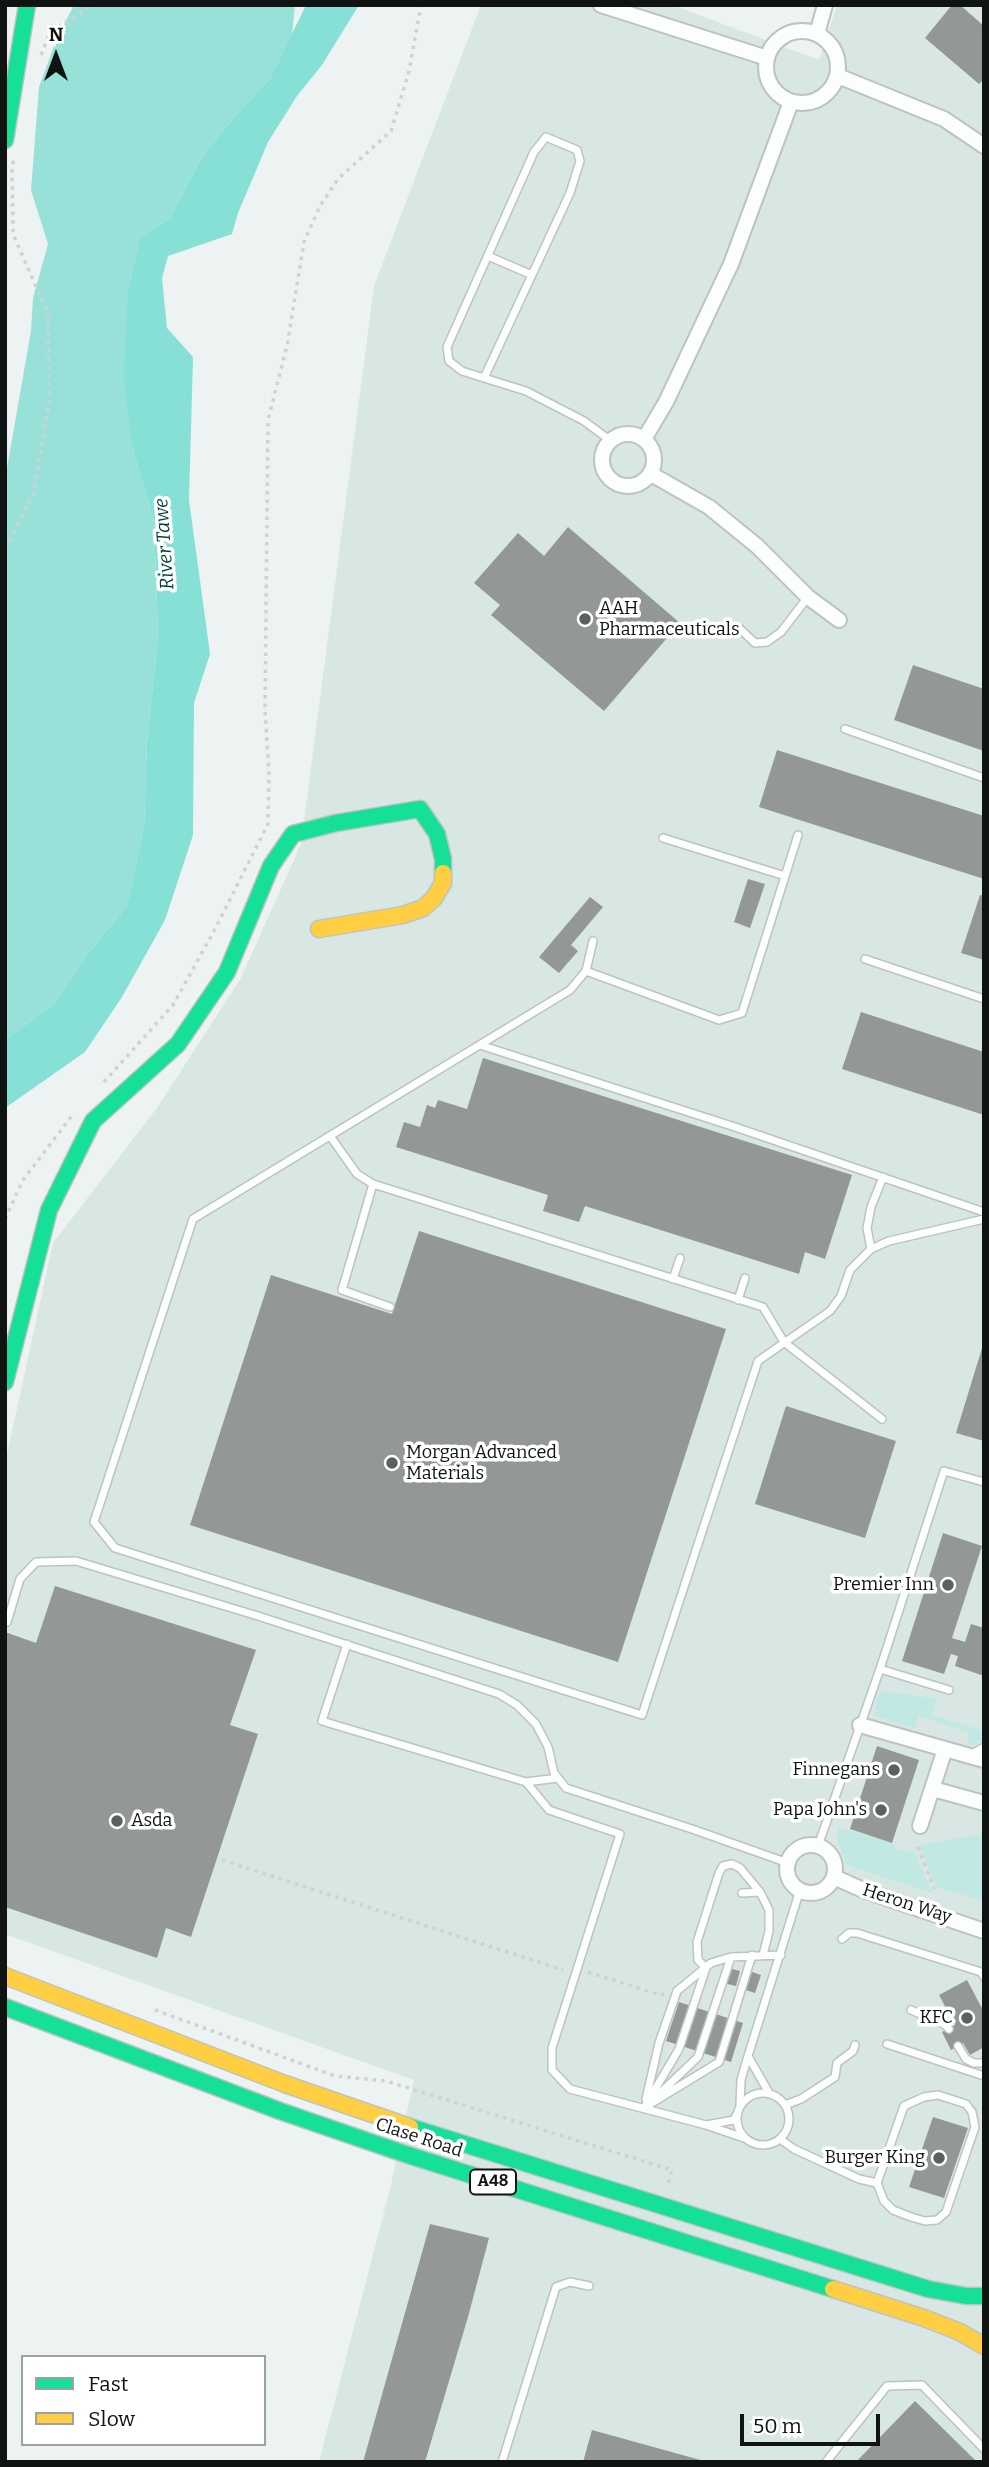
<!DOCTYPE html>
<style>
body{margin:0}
#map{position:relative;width:989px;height:2467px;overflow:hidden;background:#ecf3f2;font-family:Bitter,serif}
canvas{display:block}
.frame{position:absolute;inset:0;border:7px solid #0f1312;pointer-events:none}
.legend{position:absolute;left:21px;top:2355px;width:245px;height:91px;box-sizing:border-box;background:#fff;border:2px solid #9fa1a0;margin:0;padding:9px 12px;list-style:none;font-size:21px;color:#0f1312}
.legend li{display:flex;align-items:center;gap:14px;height:35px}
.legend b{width:35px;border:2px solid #9fa1a0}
.north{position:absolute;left:21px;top:21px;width:70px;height:70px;-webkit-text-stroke:5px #fff;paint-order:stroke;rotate:0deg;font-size:19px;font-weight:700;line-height:28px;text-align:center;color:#0f1312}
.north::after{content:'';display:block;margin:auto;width:24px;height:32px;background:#0f1312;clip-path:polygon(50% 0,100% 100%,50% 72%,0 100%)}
.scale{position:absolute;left:740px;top:2414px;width:140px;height:32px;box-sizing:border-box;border:4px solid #0f1312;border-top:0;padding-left:9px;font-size:21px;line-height:24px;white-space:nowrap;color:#0f1312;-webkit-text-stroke:5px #fff;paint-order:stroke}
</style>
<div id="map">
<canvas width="989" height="2467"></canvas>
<div class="frame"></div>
<ul class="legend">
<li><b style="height:9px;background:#16e098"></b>Fast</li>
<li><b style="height:9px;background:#ffcf43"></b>Slow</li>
</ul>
<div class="north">N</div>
<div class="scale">50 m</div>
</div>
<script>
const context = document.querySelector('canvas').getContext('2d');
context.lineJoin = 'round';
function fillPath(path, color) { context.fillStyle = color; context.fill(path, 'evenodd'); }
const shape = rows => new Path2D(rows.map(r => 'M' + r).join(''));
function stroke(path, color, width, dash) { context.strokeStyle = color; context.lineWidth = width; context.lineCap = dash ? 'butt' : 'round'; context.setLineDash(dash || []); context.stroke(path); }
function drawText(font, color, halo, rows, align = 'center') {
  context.font = font + ' Bitter,serif'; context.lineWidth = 7; context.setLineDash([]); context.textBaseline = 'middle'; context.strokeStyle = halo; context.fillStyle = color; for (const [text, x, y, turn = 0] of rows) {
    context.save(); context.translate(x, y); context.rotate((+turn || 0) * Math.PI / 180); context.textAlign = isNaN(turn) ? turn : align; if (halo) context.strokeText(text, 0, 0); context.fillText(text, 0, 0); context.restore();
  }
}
const built = shape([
 [481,5,672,5,819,60,837,5,984,5,984,2462,319,2462,390,2189,414,2080,5,1934,5,1464,53,1243,157,1108,241,978,301,844,374,286]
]);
const green = shape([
 [885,1691,938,1699,932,1715,984,1731,984,1739,975,1745,967,1744,970,1733,919,1716,915,1728,875,1716,877,1696],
 [839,1828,892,1843,897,1849,915,1853,932,1893,847,1865,836,1838],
 [984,1834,984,1901,936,1887,919,1845]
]);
const forest = shape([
 [74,5,295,5,292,35,270,79,235,116,203,155,170,218,140,238,128,288,132,445,154,522,158,636,147,742,144,827,127,906,87,955,54,1005,5,1039,5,479,31,331,33,298,48,244,31,190,39,87,57,38]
]);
const water = shape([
 [306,5,359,5,322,65,297,96,268,142,238,213,232,234,168,256,162,278,167,328,193,357,189,500,210,654,194,703,193,835,165,920,122,997,85,1052,5,1108,5,1039,54,1005,87,955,127,906,144,827,147,742,158,636,154,522,132,445,124,375,128,288,140,238,170,218,203,155,235,116,270,79]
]);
const building = shape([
 [952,5,960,5,984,26,984,79,979,84,925,38],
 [568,527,680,623,604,711,491,615,500,605,474,583,518,533,544,556],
 [913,665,984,689,984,751,894,720],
 [777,750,984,816,984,879,759,807],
 [748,879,765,884,750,928,734,922],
 [980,895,984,896,984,960,961,953],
 [590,897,603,907,571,945,578,951,559,973,539,957],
 [861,1012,984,1052,984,1115,842,1069],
 [483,1058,852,1175,825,1259,805,1252,799,1274,585,1206,579,1222,543,1211,548,1195,396,1147,404,1122,420,1127,427,1105,435,1108,438,1100,467,1109],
 [419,1231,726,1329,618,1662,190,1525,271,1275,392,1314],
 [983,1345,984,1345,984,1441,956,1433],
 [786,1406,896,1441,865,1538,755,1504],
 [943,1533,982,1546,952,1638,965,1642,971,1624,984,1628,984,1676,955,1666,958,1656,951,1654,944,1674,902,1661],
 [55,1586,256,1650,230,1725,258,1734,191,1937,166,1928,157,1958,5,1907,5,1632,36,1643],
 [877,1746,919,1760,892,1843,850,1829],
 [732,1969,740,1971,736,1986,727,1984],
 [752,1972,761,1975,755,1993,746,1990],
 [967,1980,984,2012,984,2047,970,2055,963,2043,951,2050,942,2032,955,2025,939,1995],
 [679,2002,743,2023,731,2062,666,2041],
 [933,2117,968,2128,944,2198,909,2187],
 [430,2224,489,2238,468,2317,425,2462,363,2462],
 [915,2401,977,2462,856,2462],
 [592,2430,704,2461,704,2462,583,2462]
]);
const path = shape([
 [41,55,50,32,93,5],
 [5,548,34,492,49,403,48,314,13,234,12,168,14,157],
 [104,1082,173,1005,214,931,268,824,269,775,265,710,268,420,287,346,304,242,320,206,338,179,391,131,409,71,421,5],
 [5,1219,23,1180,74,1113],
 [918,1847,934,1889],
 [222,1860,563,1970],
 [588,1972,660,1995,665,1994],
 [155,2010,335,2076,386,2081,672,2170,667,2188]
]);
const lane = shape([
 [488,256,532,275],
 [484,378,570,193,580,161,577,150,546,137,534,152,447,347,449,361,462,371,484,378,526,391,584,421,611,441],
 [739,628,755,643,767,642,781,632,808,597],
 [845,729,984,778],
 [663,838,785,876],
 [593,941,586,971,570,990,193,1219,94,1522,115,1548,642,1715,758,1361,830,1311,841,1296,850,1270,871,1249,889,1241,984,1219],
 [865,959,984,999],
 [586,971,719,1020,742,1013,798,835],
 [480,1045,735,1127,984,1212],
 [330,1136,357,1174,373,1184,763,1307,784,1342,882,1419],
 [373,1184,342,1290,390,1307],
 [871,1249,867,1228,871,1207,883,1177],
 [673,1279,680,1258],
 [738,1300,745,1278],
 [7,1622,20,1579,36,1562,76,1561,258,1616,499,1694,517,1705,536,1724,548,1747,554,1773,566,1788,692,1829,788,1863],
 [347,1644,322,1721,526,1782,558,1778],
 [880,1669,949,1690],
 [970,1755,984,1747],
 [526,1782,549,1810,620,1834,552,2048,552,2070,570,2089,706,2125],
 [818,1846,880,1669,944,1471,984,1482],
 [742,1893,760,1892,769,1910,769,1931,763,1955],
 [842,1939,849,1933,857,1933,981,1972,984,1977],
 [911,2010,944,2024,949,2029],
 [887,2044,981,2075],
 [958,2046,966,2059,974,2063,984,2063],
 [748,2056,800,1890],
 '737 2119a26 26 0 1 1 52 0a26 26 0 1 1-52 0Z',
 [657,2096,698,2057,731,1957],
 [646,2099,659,2043,677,1991,711,1963,731,1957,781,1955],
 [740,2105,741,2080,748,2056,769,2093],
 [785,2105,801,2099,835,2077,837,2063,853,2051,855,2045],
 [647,2106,719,2062,752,1955],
 [644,2108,679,2049,706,1968,698,1960,697,1942,719,1873,723,1866,732,1864,740,1868,760,1892],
 [737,2114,734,2120,706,2125,744,2138],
 [780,2139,794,2149,859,2179,877,2183,904,2106,924,2097,938,2095,966,2104,972,2112,975,2127,946,2212,937,2220,925,2221,911,2217,893,2210,884,2201,877,2183],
 [502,2462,556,2287,570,2282,589,2286],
 [826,2462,887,2386,922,2385,984,2449]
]);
const street = shape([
 [601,5,767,58],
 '766 67a36 36 0 1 1 72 0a36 36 0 1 1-72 0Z',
 [817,34,825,5],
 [838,76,944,119,984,146],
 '602 460a26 26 0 1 1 52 0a26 26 0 1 1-52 0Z',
 [644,439,666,402,731,264,791,102],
 [651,474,709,507,757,546,808,597,839,620],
 [860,1725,984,1760],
 [933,1789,984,1803],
 [920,1826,945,1749],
 '787 1869a24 24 0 1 1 48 0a24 24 0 1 1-48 0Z',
 [834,1877,863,1890,984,1931]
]);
const fast = shape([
 [5,140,27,5],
 [5,1382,49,1210,93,1121,178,1044,227,972,271,866,293,834,336,823,420,809,437,834,443,859,443,873],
 [5,2007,280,2111,408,2155,833,2289],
 [410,2127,928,2289,966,2296,984,2296]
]);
const slow = shape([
 [319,929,403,915,423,908,434,898,443,883,443,873],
 [5,1976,285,2084,410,2127],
 [833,2289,924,2318,960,2332,984,2346]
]);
const markers = [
 [585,619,7,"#5c6160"],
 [392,1463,7,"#5c6160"],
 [948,1585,7,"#5c6160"],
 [894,1770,7,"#5c6160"],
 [881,1810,7,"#5c6160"],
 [117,1821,7,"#5c6160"],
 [967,2018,7,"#5c6160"],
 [939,2158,7,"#5c6160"]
];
const shields = [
 [493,2182,46]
];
const shieldNames = [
 ["A48",493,2182]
];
const poiNames = [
 ["AAH",599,609,"left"],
 ["Pharmaceuticals",599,630,"left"],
 ["Morgan Advanced",406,1453,"left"],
 ["Materials",406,1474,"left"],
 ["Premier Inn",934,1585],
 ["Finnegans",880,1770],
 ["Papa John's",867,1810],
 ["Asda",131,1821,"left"],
 ["KFC",953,2018],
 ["Burger King",925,2158]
];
const streetNames = [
 ["Heron Way",907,1904,18],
 ["Clase Road",419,2138,18]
];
const waterNames = [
 ["River Tawe",165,544,-94]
];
fillPath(built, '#d8e6e4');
fillPath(green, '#c1e8e2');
fillPath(forest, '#98e1d8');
fillPath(water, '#86e0d5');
fillPath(building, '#939897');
stroke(lane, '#bdc3c2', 10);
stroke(street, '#bdc3c2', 18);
stroke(fast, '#bdc3c2', 19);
stroke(slow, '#bdc3c2', 19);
stroke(path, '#d0d2d2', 3.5, [3.5, 5]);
stroke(lane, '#fcfdfd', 7);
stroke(street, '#fcfdfd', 14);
stroke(fast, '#16e098', 16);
stroke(slow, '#ffcf43', 16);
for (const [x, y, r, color] of markers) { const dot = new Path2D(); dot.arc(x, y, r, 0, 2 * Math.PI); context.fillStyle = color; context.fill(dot); stroke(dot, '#fff', 2.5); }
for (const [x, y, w] of shields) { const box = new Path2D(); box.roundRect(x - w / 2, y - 12.5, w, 25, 5); context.fillStyle = '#fff'; context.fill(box); stroke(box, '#0f1312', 2); }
drawText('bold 16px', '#0f1312', null, shieldNames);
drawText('18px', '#0f1312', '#fff', poiNames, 'right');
drawText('18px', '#0f1312', '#fff', streetNames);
drawText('italic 19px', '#023f39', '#fff', waterNames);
</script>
